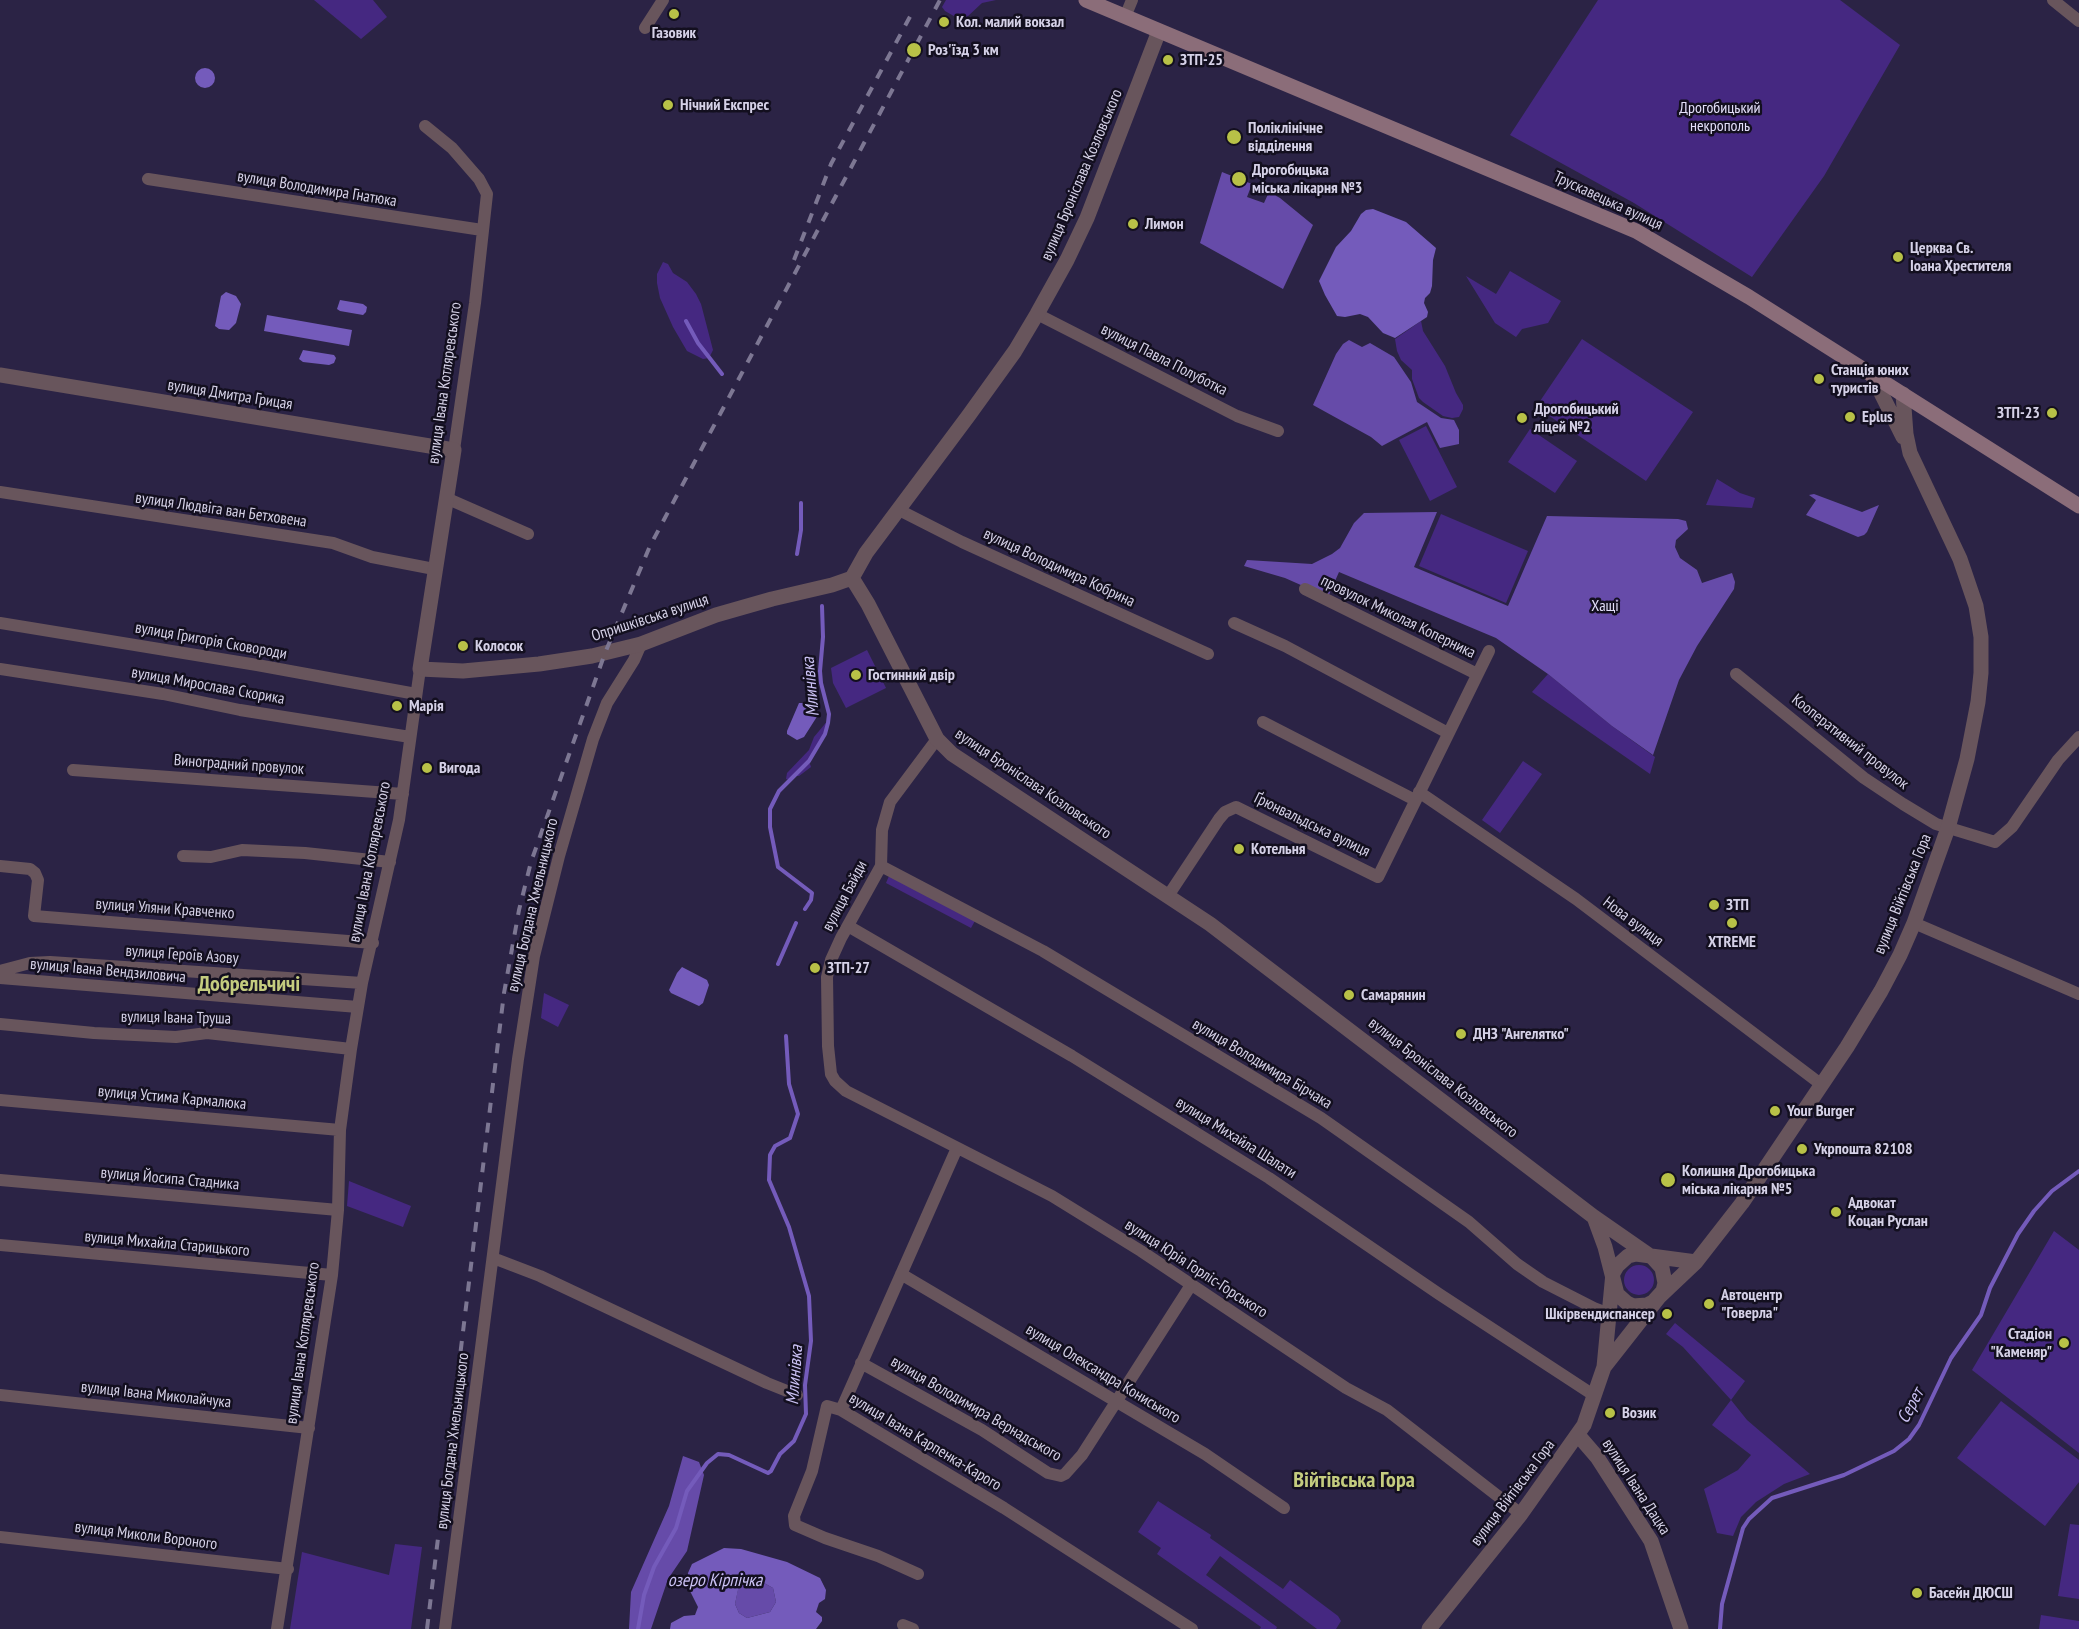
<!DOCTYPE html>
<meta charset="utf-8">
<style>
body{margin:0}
canvas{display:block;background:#2b2345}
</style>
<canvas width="2079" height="1629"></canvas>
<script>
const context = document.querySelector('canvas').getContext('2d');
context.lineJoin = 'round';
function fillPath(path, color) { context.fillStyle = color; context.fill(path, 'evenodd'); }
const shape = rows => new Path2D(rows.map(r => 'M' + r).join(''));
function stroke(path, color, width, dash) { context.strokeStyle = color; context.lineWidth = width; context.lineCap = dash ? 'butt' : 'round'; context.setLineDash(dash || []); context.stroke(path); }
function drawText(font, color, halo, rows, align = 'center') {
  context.font = font + ' "PT Sans Narrow",sans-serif'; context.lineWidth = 5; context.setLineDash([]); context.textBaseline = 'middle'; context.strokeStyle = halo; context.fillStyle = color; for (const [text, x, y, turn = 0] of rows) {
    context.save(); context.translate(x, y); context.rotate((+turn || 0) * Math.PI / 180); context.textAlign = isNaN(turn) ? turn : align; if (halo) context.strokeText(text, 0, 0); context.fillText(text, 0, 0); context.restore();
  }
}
const green = shape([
 [314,0,373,0,387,17,361,39],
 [946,0,996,0,982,3,967,17,959,19,945,11,942,7],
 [1598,0,1840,0,1900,45,1824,176,1752,277,1634,203,1510,135],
 [663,262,668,264,673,273,687,282,696,294,701,304,713,350,709,358,703,359,687,351,673,327,660,298,657,283,657,274],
 [1510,271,1561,301,1548,323,1522,329,1516,337,1495,323,1466,276,1496,294],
 [1421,321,1423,331,1445,366,1456,393,1463,405,1463,409,1459,417,1452,418,1443,416,1423,402,1419,398,1412,379,1412,370,1401,360,1397,351,1395,339],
 [1582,339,1693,412,1646,481,1536,407],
 [1426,426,1457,487,1430,501,1399,440],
 [1530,429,1577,461,1555,493,1508,462],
 [1717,479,1740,493,1755,498,1752,508,1706,505],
 [1441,514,1528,551,1506,603,1419,566],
 [867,650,886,688,846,708,833,683,831,668],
 [1548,674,1612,726,1655,757,1650,774,1532,692],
 [829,719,825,734,809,761,811,767,799,776,794,776,790,780,786,779,787,773,809,750,814,737],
 [1523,761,1542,774,1500,833,1482,820],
 [889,876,976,919,971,928,886,883],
 [544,993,569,1005,558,1027,541,1018],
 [349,1181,411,1206,403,1227,347,1206],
 [2054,1231,2079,1250,2079,1453,1972,1370],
 '1624 1280a15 15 0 1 1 30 0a15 15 0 1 1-30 0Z',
 [1675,1323,1745,1381,1731,1400,1747,1420,1810,1474,1784,1484,1756,1502,1741,1517,1733,1536,1717,1533,1704,1489,1738,1470,1751,1455,1712,1425,1731,1400,1683,1347,1666,1334],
 [2001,1401,2079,1460,2079,1482,2045,1526,1957,1458],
 [1158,1501,1211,1535,1210,1538,1283,1589,1290,1580,1338,1616,1341,1621,1336,1629,1317,1629,1220,1556,1206,1575,1277,1627,1276,1629,1260,1629,1261,1627,1157,1554,1161,1548,1138,1532],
 [2070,1524,2079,1525,2079,1599,2058,1596],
 [395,1544,422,1547,411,1629,290,1629,302,1552,389,1575],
 [2041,1615,2079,1621,2079,1629,2039,1629]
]);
const forest = shape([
 [1222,172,1252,184,1247,197,1264,203,1269,192,1280,198,1313,225,1283,289,1200,243],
 [1349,340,1362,347,1370,343,1394,357,1411,382,1417,402,1441,418,1454,420,1459,430,1459,444,1440,448,1427,422,1382,446,1371,437,1313,405,1336,354,1343,344],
 [1814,494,1862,512,1879,505,1867,532,1864,535,1858,537,1806,515,1816,500,1809,495],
 [1437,512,1414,567,1508,606,1547,516,1678,519,1686,521,1688,529,1676,540,1675,547,1680,558,1697,570,1702,583,1732,573,1735,582,1734,589,1697,646,1679,680,1653,755,1612,726,1548,674,1496,638,1339,572,1328,597,1285,578,1244,566,1247,560,1312,564,1332,554,1340,548,1354,523,1364,513],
 [683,1456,699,1462,704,1475,687,1551,668,1579,651,1629,629,1629,631,1592,669,1506],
 [746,1582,756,1584,764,1583,773,1588,776,1602,770,1612,747,1618,739,1613,735,1604,738,1589,740,1585]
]);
const water = shape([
 '195 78a10 10 0 1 1 20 0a10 10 0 1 1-20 0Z',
 [1373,209,1406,222,1436,248,1433,260,1432,286,1430,293,1425,298,1424,303,1428,312,1427,317,1395,338,1383,333,1368,317,1360,314,1345,317,1337,316,1325,295,1319,281,1336,247,1351,231,1361,214,1366,210],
 [226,292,236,296,241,304,236,323,229,330,219,329,215,326,221,296],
 [340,300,363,304,367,307,366,312,363,315,340,311,337,309],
 [267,315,352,330,349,346,264,331],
 [303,350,334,355,336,358,334,363,329,365,303,362,299,359],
 [799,703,806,703,817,708,818,715,804,737,797,740,787,734,787,731],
 [682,967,707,980,709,985,703,1003,699,1006,671,993,669,990,677,973],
 [724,1548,741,1549,787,1562,820,1578,826,1590,825,1599,819,1603,816,1612,822,1617,822,1621,816,1629,670,1629,671,1623,684,1616,695,1615,698,1607,687,1585,688,1573,692,1564],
 [746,1582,756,1584,764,1583,773,1588,776,1602,770,1612,747,1618,739,1613,735,1604,738,1590,740,1585]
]);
const stream = shape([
 [686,321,698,343,722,374],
 [797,554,801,530,801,503],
 [805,909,811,900,812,893,778,867,770,827,770,809,779,791,809,761,825,734,828,723,829,714,821,683,820,671,823,637,822,606],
 [778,964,796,923],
 [638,1629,644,1595,654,1567,676,1528,687,1491,707,1463,718,1454,729,1455,768,1473,771,1471,780,1454,794,1441,806,1414,805,1385,811,1341,809,1296,789,1227,769,1180,770,1155,775,1146,790,1138,798,1114,789,1084,786,1036],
 [1720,1629,1722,1604,1743,1528,1749,1519,1772,1498,1844,1475,1894,1451,1909,1439,1919,1425,1951,1358,1981,1315,1990,1288,2018,1234,2034,1211,2052,1191,2079,1171]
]);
const minor = shape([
 [2053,0,2079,21],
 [1125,17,1132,0],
 [645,28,663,0],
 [425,126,452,148,479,179,487,194,475,303,454,450],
 [148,179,482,230],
 [1037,314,1237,416,1278,431],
 [0,492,333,543,372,557,434,569],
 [446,498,528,534],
 [899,510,962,542,1208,654],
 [1305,589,1477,674],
 [0,623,257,665,416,694],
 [1234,623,1285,646,1448,733],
 [0,669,163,694,240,710,410,737],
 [1736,674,1864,778,1903,804,1936,824,1995,842,2012,827,2058,760,2079,737],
 [1263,722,1415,800],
 [937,739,890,802,882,830,881,866,841,938,831,960,827,977,828,1046,831,1074,835,1081,846,1091,1052,1196,1141,1251,1346,1388,1387,1410,1521,1514],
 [73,770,403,794],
 [1419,792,1576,899,1822,1085],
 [183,856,211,857,242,850,305,853,390,862],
 [0,866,30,869,35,873,38,880,34,916,373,943],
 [881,866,1043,951,1321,1118,1469,1222,1517,1264,1543,1282,1594,1308,1610,1314],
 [1168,896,1219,819,1225,812,1236,807,1378,877,1489,651],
 [1914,923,2079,994],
 [848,926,1072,1056,1269,1178,1439,1294,1595,1396],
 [0,971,30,963,50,962,362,983],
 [0,978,358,1007],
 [0,1024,94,1033,176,1037,207,1033,351,1049],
 [0,1100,340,1130],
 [0,1180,338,1210],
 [0,1245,332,1275],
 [493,1258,540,1276,767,1383,797,1395],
 [901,1274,1205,1454,1284,1508],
 [861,1363,982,1430,1048,1473,1061,1476,1065,1474,1082,1455,1191,1285],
 [0,1395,309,1428],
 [841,1410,957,1148],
 [0,1537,288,1569],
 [918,1574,878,1556,825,1538,795,1525,794,1516,812,1471,827,1406,841,1410,1004,1508,1192,1629],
 [903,1625,913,1629],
 [277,1629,332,1275,338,1210,340,1130,351,1049,362,983,399,820,420,669],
 [445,1629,518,1059,534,956,559,856,593,739,607,703,634,660,641,644]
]);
const tertiary = shape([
 [0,375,454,450,420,669,463,671,539,664,592,656,641,644,716,615,772,599,832,585,852,578],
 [1872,375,1903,437],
 [852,578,868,604,937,739,952,754,1210,924,1594,1217,1653,1258,1662,1268,1665,1283,1663,1291,1653,1302,1647,1305,1633,1306,1627,1303,1617,1294,1605,1247,1594,1217],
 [852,578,866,553,969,415,1015,351,1037,314,1067,260,1087,218,1159,31],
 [1604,1367,1659,1297,1696,1262,1742,1203,1847,1047,1881,991,1900,955,1914,923,1948,828,1967,759,1978,702,1981,673,1981,637,1976,606,1960,559,1910,453,1906,434,1903,394],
 [1578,1435,1597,1457,1651,1541,1681,1629],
 [1429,1629,1521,1514,1584,1425,1604,1367,1613,1273,1617,1266,1628,1256,1636,1254,1696,1262]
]);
const secondary = shape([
 [1086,0,1636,231,1749,297,2079,506]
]);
const rail = shape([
 [794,260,831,164,913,11],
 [427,1629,504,993,519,910,531,862,605,653,650,546,940,0]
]);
const markers = [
 [674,14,6,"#b8c147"],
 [944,22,6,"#b8c147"],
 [914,50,8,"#b8c147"],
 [1168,60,6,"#b8c147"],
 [668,105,6,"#b8c147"],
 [1234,137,8,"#b8c147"],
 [1239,179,8,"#b8c147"],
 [1133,224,6,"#b8c147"],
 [1898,257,6,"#b8c147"],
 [1819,379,6,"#b8c147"],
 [2052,413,6,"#b8c147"],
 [1850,417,6,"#b8c147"],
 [1522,418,6,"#b8c147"],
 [463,646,6,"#b8c147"],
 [856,675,6,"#b8c147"],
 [397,706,6,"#b8c147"],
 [427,768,6,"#b8c147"],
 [1239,849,6,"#b8c147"],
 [1714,905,6,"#b8c147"],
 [1732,923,6,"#b8c147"],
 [815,968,6,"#b8c147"],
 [1349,995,6,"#b8c147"],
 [1461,1034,6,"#b8c147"],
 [1775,1111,6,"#b8c147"],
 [1802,1149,6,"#b8c147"],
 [1668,1180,8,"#b8c147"],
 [1836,1212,6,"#b8c147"],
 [1709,1304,6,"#b8c147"],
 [1667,1314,6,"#b8c147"],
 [2064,1343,6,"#b8c147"],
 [1610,1413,6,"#b8c147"],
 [1917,1593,6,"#b8c147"]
];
const poiNames = [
 ["Кол. малий вокзал",956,22],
 ["Газовик",674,33,"center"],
 ["Роз'їзд 3 км",928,50],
 ["ЗТП-25",1180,60],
 ["Нічний Експрес",680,105],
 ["Поліклінічне",1248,128],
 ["відділення",1248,146],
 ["Дрогобицька",1252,170],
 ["міська лікарня №3",1252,188],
 ["Лимон",1145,224],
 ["Церква Св.",1910,248],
 ["Іоана Хрестителя",1910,266],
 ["Станція юних",1831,370],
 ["туристів",1831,388],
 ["Дрогобицький",1534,409],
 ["ліцей №2",1534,427],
 ["ЗТП-23",2040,413,"right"],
 ["Eplus",1862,417],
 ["Колосок",475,646],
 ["Гостинний двір",868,675],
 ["Марія",409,706],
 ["Вигода",439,768],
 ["Котельня",1251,849],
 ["ЗТП",1726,905],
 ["XTREME",1732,942,"center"],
 ["ЗТП-27",827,968],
 ["Самарянин",1361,995],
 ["ДНЗ \"Ангелятко\"",1473,1034],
 ["Your Burger",1787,1111],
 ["Укрпошта 82108",1814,1149],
 ["Колишня Дрогобицька",1682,1171],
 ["міська лікарня №5",1682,1189],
 ["Адвокат",1848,1203],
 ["Коцан Руслан",1848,1221],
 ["Автоцентр",1721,1295],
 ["\"Говерла\"",1721,1313],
 ["Шкірвендиспансер",1655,1314,"right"],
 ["Стадіон",2052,1334,"right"],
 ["\"Каменяр\"",2052,1352,"right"],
 ["Возик",1622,1413],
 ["Басейн ДЮСШ",1929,1593]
];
const parkNames = [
 ["Дрогобицький",1720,108],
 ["некрополь",1720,126],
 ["Хащі",1605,606]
];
const streetNames = [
 ["вулиця Броніслава Козловського",1082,175,-67],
 ["вулиця Володимира Гнатюка",317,189,9],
 ["Трускавецька вулиця",1608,201,25],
 ["вулиця Павла Полуботка",1164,360,27],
 ["вулиця Івана Котляревського",445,383,-82],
 ["вулиця Дмитра Грицая",230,395,9],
 ["вулиця Людвіга ван Бетховена",221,510,8],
 ["вулиця Володимира Кобрина",1059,568,25],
 ["провулок Миколая Коперника",1398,617,26],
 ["Опришківська вулиця",650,618,-18],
 ["вулиця Григорія Сковороди",211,641,10],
 ["вулиця Мирослава Скорика",208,686,10],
 ["Кооперативний провулок",1850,742,38],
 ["Виноградний провулок",239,765,4],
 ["вулиця Броніслава Козловського",1033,784,34],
 ["Ґрюнвальдська вулиця",1312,825,26],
 ["вулиця Івана Котляревського",370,862,-79],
 ["вулиця Війтівська Гора",1903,894,-68],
 ["вулиця Байди",845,896,-62],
 ["вулиця Богдана Хмельницького",533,905,-77],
 ["вулиця Уляни Кравченко",165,909,4],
 ["Нова вулиця",1633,922,37],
 ["вулиця Героїв Азову",182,955,4],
 ["вулиця Івана Вендзиловича",108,971,5],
 ["вулиця Івана Труша",176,1018,1],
 ["вулиця Володимира Бірчака",1262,1064,31],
 ["вулиця Броніслава Козловського",1443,1078,38],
 ["вулиця Устима Кармалюка",172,1098,5],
 ["вулиця Михайла Шалати",1236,1138,32],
 ["вулиця Йосипа Стадника",170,1179,5],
 ["вулиця Михайла Старицького",167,1244,5],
 ["вулиця Юрія Горліс-Горського",1196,1269,33],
 ["вулиця Івана Котляревського",303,1343,-82],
 ["вулиця Олександра Кониського",1103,1374,31],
 ["вулиця Івана Миколайчука",156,1395,6],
 ["вулиця Володимира Вернадського",976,1409,30],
 ["вулиця Богдана Хмельницького",453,1441,-83],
 ["вулиця Івана Карпенка-Карого",925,1442,31],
 ["вулиця Івана Дацка",1636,1487,57],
 ["вулиця Війтівська Гора",1513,1493,-53],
 ["вулиця Миколи Вороного",146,1536,7]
];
const waterNames = [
 ["Млинівка",811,687,-95],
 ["Млинівка",795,1375,-86],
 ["Серет",1911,1406,-62],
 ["озеро Кірпічка",715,1581]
];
const districtNames = [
 ["Добрельчичі",249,985],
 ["Війтівська Гора",1354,1481]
];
fillPath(green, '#452881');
fillPath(forest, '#664ba9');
fillPath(water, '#745bbb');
stroke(stream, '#745bbb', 4);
stroke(minor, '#68555c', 12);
stroke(tertiary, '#68555c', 15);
stroke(secondary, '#8b6d79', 15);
stroke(rail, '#7d7793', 4, [10, 10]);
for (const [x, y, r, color] of markers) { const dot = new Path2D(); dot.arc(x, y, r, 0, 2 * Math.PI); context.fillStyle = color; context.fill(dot); stroke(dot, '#130f1f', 2); }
drawText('bold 16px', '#d5d1e7', '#130f1f', poiNames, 'left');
drawText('16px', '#e4e0fa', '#130f1f', parkNames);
drawText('16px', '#d5d1e7', '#130f1f', streetNames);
drawText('italic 18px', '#cac1f3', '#130f1f', waterNames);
drawText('bold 22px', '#c4cc7f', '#130f1f', districtNames);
</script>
